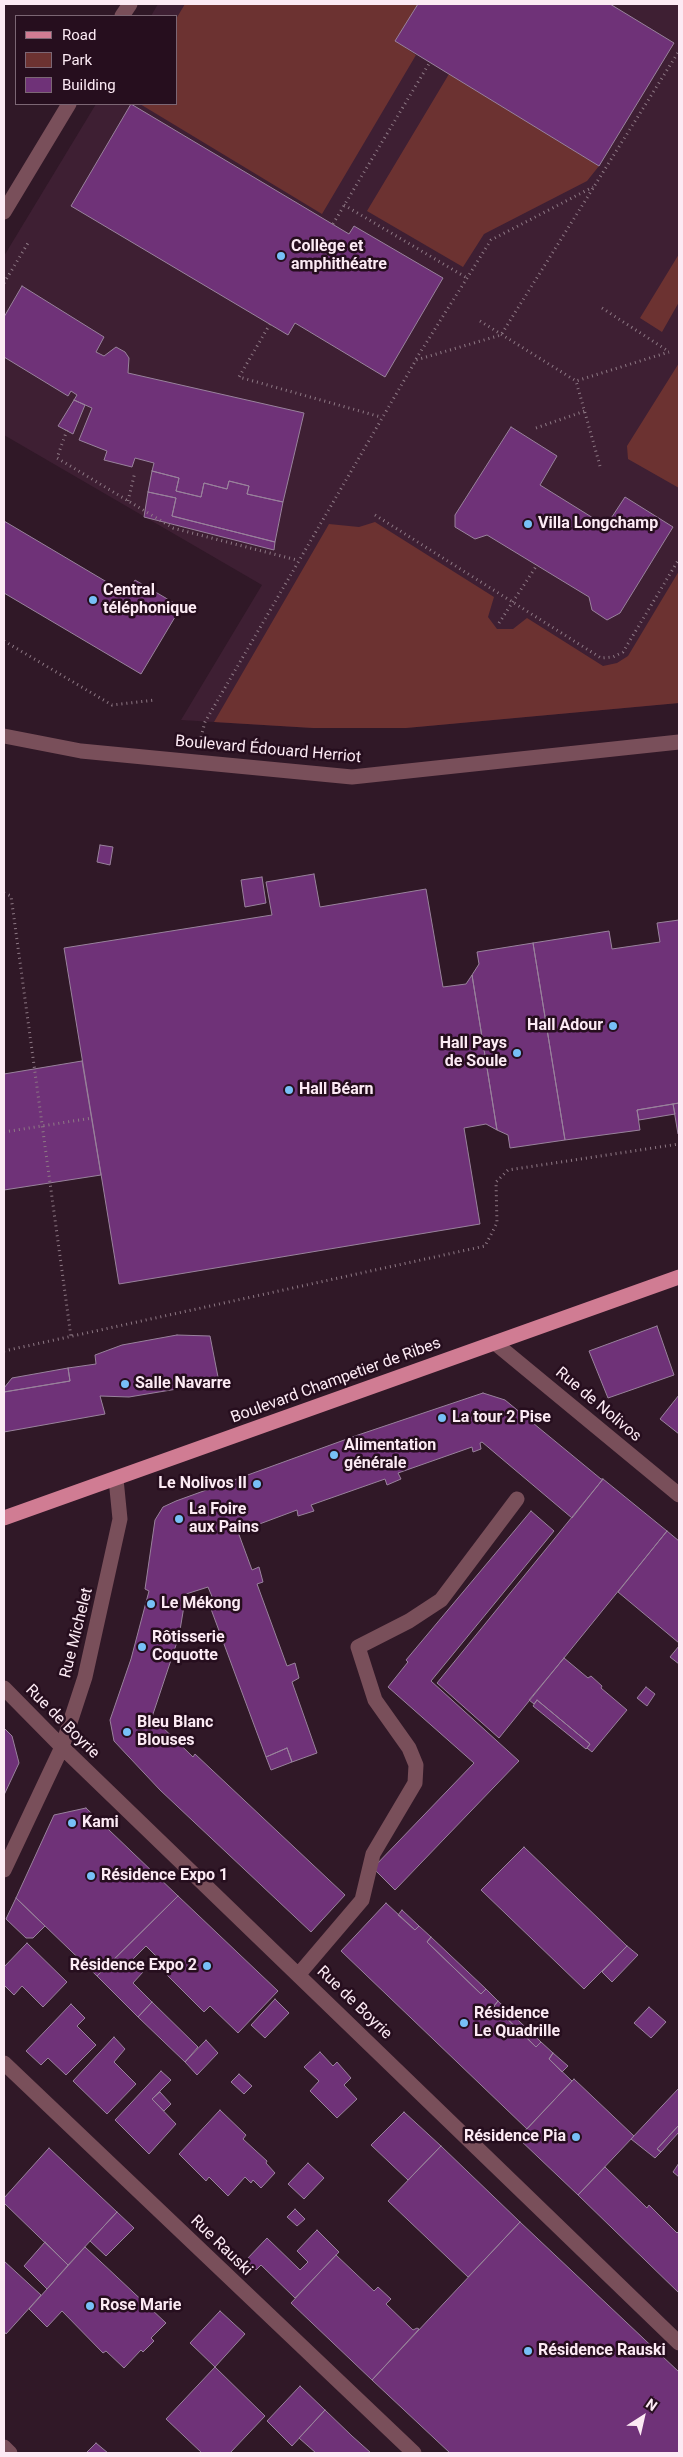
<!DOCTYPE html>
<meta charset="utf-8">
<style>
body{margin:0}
#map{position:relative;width:683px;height:2457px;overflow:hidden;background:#301827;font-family:Roboto,sans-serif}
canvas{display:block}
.frame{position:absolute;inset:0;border:5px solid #fceaf4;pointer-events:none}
.legend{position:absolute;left:15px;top:15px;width:162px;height:90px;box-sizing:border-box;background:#260e1e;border:1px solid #7c6674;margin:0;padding:6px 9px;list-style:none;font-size:15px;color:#fceaf4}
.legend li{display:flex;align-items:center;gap:10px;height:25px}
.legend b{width:25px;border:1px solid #7c6674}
.north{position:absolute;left:618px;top:2392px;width:50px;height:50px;-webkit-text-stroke:4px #260e1e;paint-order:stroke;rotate:35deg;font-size:14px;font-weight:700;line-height:20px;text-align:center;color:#fceaf4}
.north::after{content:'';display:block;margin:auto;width:18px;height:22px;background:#fceaf4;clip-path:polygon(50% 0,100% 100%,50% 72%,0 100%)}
</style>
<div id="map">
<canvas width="683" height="2457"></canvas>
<div class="frame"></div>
<ul class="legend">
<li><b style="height:6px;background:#d07c93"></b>Road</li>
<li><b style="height:14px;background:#6c3231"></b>Park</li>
<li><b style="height:14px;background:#6f3278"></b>Building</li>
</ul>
<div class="north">N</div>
</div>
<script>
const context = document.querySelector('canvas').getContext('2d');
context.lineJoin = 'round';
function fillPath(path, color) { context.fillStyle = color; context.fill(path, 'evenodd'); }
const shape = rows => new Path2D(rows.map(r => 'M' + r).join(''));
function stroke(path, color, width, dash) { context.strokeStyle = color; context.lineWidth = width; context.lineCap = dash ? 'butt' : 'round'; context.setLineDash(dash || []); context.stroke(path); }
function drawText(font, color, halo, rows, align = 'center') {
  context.font = font + ' Roboto,sans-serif'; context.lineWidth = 5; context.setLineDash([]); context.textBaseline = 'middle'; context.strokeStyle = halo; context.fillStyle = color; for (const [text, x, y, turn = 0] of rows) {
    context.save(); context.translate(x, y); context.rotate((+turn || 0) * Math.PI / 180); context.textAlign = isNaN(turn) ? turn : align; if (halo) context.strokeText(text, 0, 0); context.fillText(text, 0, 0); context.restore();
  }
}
const built = shape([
 [158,4,679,4,679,703,406,728,313,728,181,720,262,585,4,435,4,256,96,104,176,104,176,16,151,16]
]);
const green = shape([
 [185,4,418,4,396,41,416,55,322,214,140,104,176,104,176,19],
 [449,74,599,166,587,181,484,234,463,267,367,211],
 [679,254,679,302,662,332,640,318],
 [679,363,679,488,628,459,627,446],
 [375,522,494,597,488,617,497,629,513,629,527,618,603,666,617,663,628,656,679,571,679,703,406,728,313,728,214,722,329,524,359,527]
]);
const building = shape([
 [418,4,610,4,674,43,599,166,395,41,418,4],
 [131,104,349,234,354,226,443,278,385,377,295,323,288,335,71,206,131,104],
 [22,286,104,337,96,352,104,356,116,347,125,352,129,358,128,373,304,413,283,502,247,494,249,486,229,481,227,489,204,483,201,497,176,491,179,478,152,471,154,463,135,458,132,467,104,460,107,451,79,440,92,408,74,400,77,395,71,391,68,396,4,357,4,317,22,286],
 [74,400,85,405,73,434,58,426,74,400],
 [511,427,557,456,540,485,606,526,625,497,673,527,620,613,607,620,592,610,589,597,487,535,475,539,455,527,455,515,511,427],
 [152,471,179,478,176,491,201,497,204,483,227,489,229,481,249,486,247,494,283,502,275,542,172,516,176,498,148,492,152,471],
 [148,492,176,498,172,516,275,542,274,550,144,517,148,492],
 [4,521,127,594,135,580,181,607,141,674,4,593,4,521],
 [100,845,113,847,110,865,97,862,100,845],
 [314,874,320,907,426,889,443,987,466,984,472,975,497,1130,486,1124,464,1128,480,1224,119,1284,64,948,272,915,266,882,314,874],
 [262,877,266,903,245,907,241,880,262,877],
 [679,920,679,1103,637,1110,640,1130,565,1140,533,943,609,931,612,949,660,942,657,923,679,920],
 [533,943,565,1140,510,1148,508,1135,497,1130,472,975,479,964,477,952,533,943],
 [82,1061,101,1175,4,1190,4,1074,82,1061],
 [679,1103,679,1134,678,1134,673,1104,679,1103],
 [673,1104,675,1114,639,1120,637,1110,673,1104],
 [657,1326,674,1375,608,1398,589,1351,657,1326],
 [177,1335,210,1336,218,1377,189,1387,129,1397,100,1396,105,1414,4,1432,4,1392,70,1381,68,1368,96,1364,95,1355,122,1345,177,1335],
 [68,1368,70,1381,4,1392,4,1388,12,1378,68,1368],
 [483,1393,505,1400,601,1479,603,1479,572,1518,482,1442,480,1443,481,1449,473,1452,472,1447,398,1473,401,1479,387,1485,385,1479,311,1505,314,1511,298,1516,297,1510,238,1532,252,1570,259,1567,263,1582,257,1584,287,1666,295,1663,299,1678,292,1682,317,1753,292,1762,287,1748,266,1757,208,1601,213,1599,208,1587,186,1594,179,1636,152,1717,193,1757,195,1754,345,1895,311,1932,160,1790,114,1741,110,1720,131,1659,149,1591,145,1589,155,1520,163,1507,176,1501,358,1435,483,1393],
 [679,1395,679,1434,660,1419,679,1395],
 [603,1479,667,1531,499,1738,437,1683,603,1479],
 [531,1511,554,1531,431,1681,519,1761,395,1890,373,1868,474,1763,388,1687,408,1662,406,1660,531,1511],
 [667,1531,679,1541,679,1643,618,1592,667,1531],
 [679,1646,679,1664,670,1657,679,1646],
 [564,1658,588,1678,591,1676,602,1686,601,1688,627,1710,592,1752,587,1748,590,1744,537,1700,534,1704,529,1700,564,1658],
 [646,1687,655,1694,647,1706,637,1698,646,1687],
 [537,1700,590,1744,587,1748,586,1749,533,1706,537,1700],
 [4,1728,12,1736,19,1763,4,1795,4,1728],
 [287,1748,292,1762,271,1770,266,1757,287,1748],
 [86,1808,178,1896,97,1976,16,1898,54,1815,86,1808],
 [524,1847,627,1946,584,1989,481,1890,524,1847],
 [178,1896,278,1991,238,2033,210,2006,204,2012,160,1968,164,1964,146,1946,132,1960,143,1972,133,1983,152,2002,138,2017,97,1976,178,1896],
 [16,1898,45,1926,33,1938,26,1938,6,1919,16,1898],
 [386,1903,415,1930,419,1926,431,1937,427,1942,481,1994,486,1989,498,2001,494,2006,536,2047,541,2042,553,2053,549,2059,572,2081,527,2129,341,1951,386,1903],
 [402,1910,419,1926,415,1930,398,1915,402,1910],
 [431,1937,486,1989,481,1994,427,1942,431,1937],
 [27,1943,67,1982,43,2007,22,1986,14,1995,4,1985,4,1967,27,1943],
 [627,1946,638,1955,612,1982,602,1972,627,1946],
 [275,1999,289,2013,265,2038,251,2025,275,1999],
 [498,2001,541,2042,536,2047,494,2006,498,2001],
 [152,2002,198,2047,185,2062,138,2017,152,2002],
 [71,2004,85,2018,77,2026,96,2045,66,2075,48,2058,41,2065,26,2051,71,2004],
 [649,2007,666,2022,651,2038,634,2023,649,2007],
 [114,2037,125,2049,114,2062,136,2084,107,2114,73,2081,114,2037],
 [206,2040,218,2053,197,2075,185,2062,206,2040],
 [320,2052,333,2066,337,2062,351,2078,344,2085,357,2099,337,2118,310,2091,319,2081,304,2067,320,2052],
 [553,2053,568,2066,562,2072,549,2059,553,2053],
 [161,2071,171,2080,152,2099,176,2124,149,2154,115,2120,161,2071],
 [239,2074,252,2086,244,2094,231,2082,239,2074],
 [574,2079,634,2136,578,2195,518,2138,574,2079],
 [679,2088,679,2125,657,2149,661,2152,655,2158,631,2139,679,2088],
 [160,2092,171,2104,164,2111,152,2099,160,2092],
 [220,2110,246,2135,243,2139,267,2161,266,2163,275,2173,261,2188,253,2180,251,2183,245,2177,228,2196,209,2177,206,2181,179,2154,220,2110],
 [404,2112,441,2146,408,2180,371,2145,404,2112],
 [679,2125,679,2132,661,2152,657,2149,679,2125],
 [441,2146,520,2222,468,2277,388,2201,441,2146],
 [49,2148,117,2212,68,2265,4,2203,4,2198,49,2148],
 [308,2163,324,2178,304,2199,288,2184,308,2163],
 [679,2163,679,2177,673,2172,679,2163],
 [605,2167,647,2208,649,2205,677,2233,679,2231,679,2293,578,2195,605,2167],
 [295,2209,305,2219,297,2226,287,2217,295,2209],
 [117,2212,134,2228,106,2256,90,2241,117,2212],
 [520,2222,679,2372,679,2453,450,2453,372,2380,520,2222],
 [317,2230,339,2252,295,2298,261,2265,256,2270,246,2260,267,2238,300,2270,308,2262,297,2251,317,2230],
 [45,2242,68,2265,47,2289,24,2266,45,2242],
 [85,2247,166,2323,151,2338,154,2341,143,2352,141,2350,124,2368,106,2351,103,2353,62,2311,47,2327,29,2309,85,2247],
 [336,2255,374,2291,378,2287,391,2299,386,2304,413,2330,417,2328,419,2329,372,2380,291,2303,336,2255],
 [4,2261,41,2295,6,2334,4,2331,4,2261],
 [220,2311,245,2334,215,2367,190,2343,220,2311],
 [215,2367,265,2416,230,2453,202,2453,166,2419,215,2367],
 [300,2386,325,2410,292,2446,267,2421,300,2386],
 [325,2410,352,2436,371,2453,316,2453,299,2438,325,2410],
 [96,2443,108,2453,86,2453,96,2443]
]);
const path = shape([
 [344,205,467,278],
 [333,224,430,62],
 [4,283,28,243],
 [602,308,668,351],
 [480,321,576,381],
 [270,324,239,377,381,417],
 [416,359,491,240,593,187],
 [536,428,585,411],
 [67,430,57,458,173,528,297,560],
 [600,466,576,381,669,352],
 [128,501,135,472],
 [375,515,601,658,613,657,623,652,679,559],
 [499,623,537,565],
 [4,641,112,705,155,700],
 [201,737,205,722,416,360,501,335,679,51],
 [4,893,11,896,71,1337],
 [4,1132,92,1118],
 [4,1351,485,1246,497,1223,496,1182,508,1170,679,1144]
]);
const minor = shape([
 [122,16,130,4],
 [4,212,69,104],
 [4,736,81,751,352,777,679,742],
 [495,1343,679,1495],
 [4,1688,62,1747,679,2343],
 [4,1870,62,1747,85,1677,120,1519,116,1479],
 [299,1974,362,1900,373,1854,415,1783,416,1765,409,1748,375,1700,358,1647,409,1621,441,1600,517,1499],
 [4,2063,414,2453],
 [4,2447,10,2453]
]);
const major = shape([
 [4,1518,679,1277]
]);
const markers = [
 [281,256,5,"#77c0f7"],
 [528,524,5,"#77c0f7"],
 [93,600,5,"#77c0f7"],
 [613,1026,5,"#77c0f7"],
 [517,1053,5,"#77c0f7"],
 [289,1090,5,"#77c0f7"],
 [125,1384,5,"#77c0f7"],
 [442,1418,5,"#77c0f7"],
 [334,1455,5,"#77c0f7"],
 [257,1484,5,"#77c0f7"],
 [179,1519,5,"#77c0f7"],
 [151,1604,5,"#77c0f7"],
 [142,1647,5,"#77c0f7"],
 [127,1732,5,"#77c0f7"],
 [72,1823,5,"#77c0f7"],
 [91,1876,5,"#77c0f7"],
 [207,1966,5,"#77c0f7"],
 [464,2023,5,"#77c0f7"],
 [576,2137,5,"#77c0f7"],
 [90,2306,5,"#77c0f7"],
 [528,2351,5,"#77c0f7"]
];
const poiNames = [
 ["Collège et",291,247],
 ["amphithéatre",291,265],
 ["Villa Longchamp",538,524],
 ["Central",103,591],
 ["téléphonique",103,609],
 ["Hall Adour",603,1026,"right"],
 ["Hall Pays",507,1044,"right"],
 ["de Soule",507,1062,"right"],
 ["Hall Béarn",299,1090],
 ["Salle Navarre",135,1384],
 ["La tour 2 Pise",452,1418],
 ["Alimentation",344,1446],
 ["générale",344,1464],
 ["Le Nolivos II",247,1484,"right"],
 ["La Foire",189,1510],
 ["aux Pains",189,1528],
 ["Le Mékong",161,1604],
 ["Rôtisserie",152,1638],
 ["Coquotte",152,1656],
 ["Bleu Blanc",137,1723],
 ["Blouses",137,1741],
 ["Kami",82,1823],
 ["Résidence Expo 1",101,1876],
 ["Résidence Expo 2",197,1966,"right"],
 ["Résidence",474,2014],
 ["Le Quadrille",474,2032],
 ["Résidence Pia",566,2137,"right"],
 ["Rose Marie",100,2306],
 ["Résidence Rauski",538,2351]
];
const streetNames = [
 ["Boulevard Édouard Herriot",268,750,5],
 ["Boulevard Champetier de Ribes",336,1381,-20],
 ["Rue de Nolivos",598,1405,40],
 ["Rue Michelet",77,1633,-76],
 ["Rue de Boyrie",62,1722,45],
 ["Rue de Boyrie",354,2003,44],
 ["Rue Rauski",221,2246,44]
];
fillPath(built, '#3e1f33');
fillPath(green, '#6c3231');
fillPath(building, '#6f3278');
stroke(building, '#99829c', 1);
stroke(path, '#8e7985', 3, [1, 4]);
stroke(minor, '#794f5a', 15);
stroke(major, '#d07c93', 15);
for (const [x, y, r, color] of markers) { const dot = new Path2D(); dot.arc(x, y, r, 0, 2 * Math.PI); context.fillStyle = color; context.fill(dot); stroke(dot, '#260e1e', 2); }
drawText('bold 16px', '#fceaf4', '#260e1e', poiNames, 'left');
drawText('16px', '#fceaf4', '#260e1e', streetNames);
</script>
